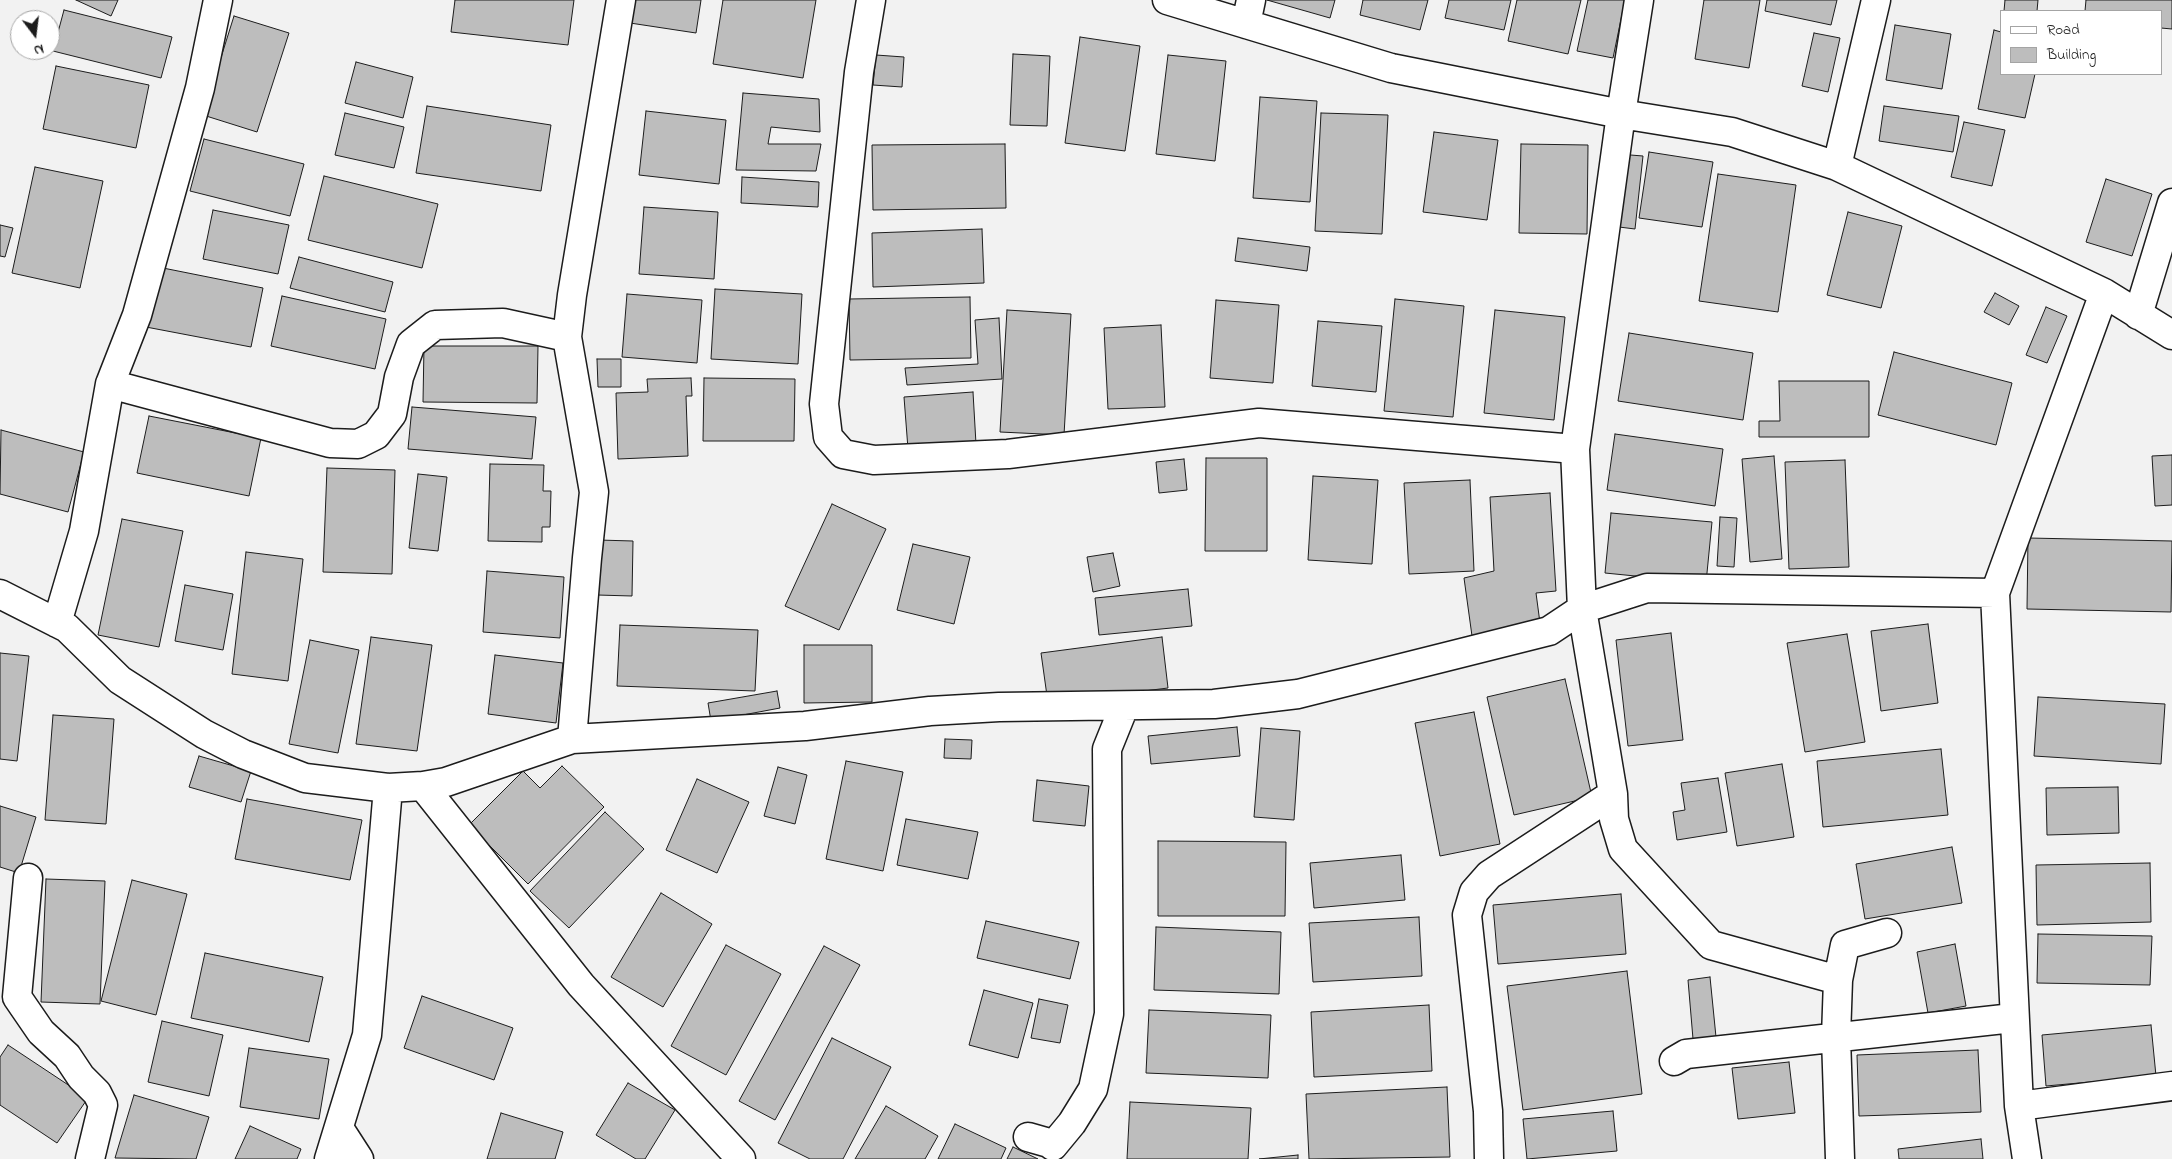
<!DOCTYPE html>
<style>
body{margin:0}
#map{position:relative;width:2172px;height:1159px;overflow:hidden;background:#f2f2f2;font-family:"Indie Flower",sans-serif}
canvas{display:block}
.legend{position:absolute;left:2000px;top:10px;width:162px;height:65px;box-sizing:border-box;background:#fff;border:1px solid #a4a4a4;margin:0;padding:6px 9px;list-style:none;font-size:15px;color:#1c1c1c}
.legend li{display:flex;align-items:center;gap:10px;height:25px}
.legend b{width:25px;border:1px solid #a4a4a4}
.north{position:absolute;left:10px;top:10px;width:50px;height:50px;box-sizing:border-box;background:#fff;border:1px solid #a4a4a4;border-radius:50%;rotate:165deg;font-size:14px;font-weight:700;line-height:20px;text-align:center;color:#1c1c1c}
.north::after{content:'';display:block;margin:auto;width:18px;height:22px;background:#1c1c1c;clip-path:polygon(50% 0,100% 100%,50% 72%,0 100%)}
</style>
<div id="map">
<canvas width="2172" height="1159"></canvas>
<ul class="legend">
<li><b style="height:6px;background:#fff"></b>Road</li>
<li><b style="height:14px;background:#bdbdbd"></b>Building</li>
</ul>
<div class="north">N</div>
</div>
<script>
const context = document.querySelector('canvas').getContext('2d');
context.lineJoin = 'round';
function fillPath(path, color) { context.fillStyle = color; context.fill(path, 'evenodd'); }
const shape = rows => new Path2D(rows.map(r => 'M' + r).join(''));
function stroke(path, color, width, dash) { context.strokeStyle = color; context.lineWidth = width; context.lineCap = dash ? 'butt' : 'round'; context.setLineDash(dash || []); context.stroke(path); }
const building = shape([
 [76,0,118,0,111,16,76,0],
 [455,0,574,0,568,45,451,32,455,0],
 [634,0,701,0,696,33,630,23,634,0],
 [723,0,816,0,803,78,713,64,723,0],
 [1267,0,1335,0,1330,18,1267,0],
 [1363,0,1428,0,1420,30,1360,15,1363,0],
 [1449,0,1511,0,1504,30,1445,18,1449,0],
 [1517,0,1581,0,1568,54,1508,41,1517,0],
 [1588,0,1625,0,1613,58,1577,51,1588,0],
 [1704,0,1760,0,1749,68,1695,59,1704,0],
 [1767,0,1837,0,1831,25,1765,11,1767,0],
 [2005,0,2038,0,2037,11,2004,11,2005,0],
 [2086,0,2172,0,2172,29,2161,28,2161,11,2085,11,2086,0],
 [64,10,172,37,161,78,53,51,64,10],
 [234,16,289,33,257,132,203,115,234,16],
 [1895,25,1951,34,1942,89,1886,80,1895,25],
 [1994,30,2001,32,2001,74,2035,74,2025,118,1978,109,1994,30],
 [1814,33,1840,38,1828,92,1802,86,1814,33],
 [1080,37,1140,46,1125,151,1065,143,1080,37],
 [1013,54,1050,56,1047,126,1010,125,1013,54],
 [876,55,904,57,902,87,873,85,876,55],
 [1168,55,1226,61,1215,161,1156,154,1168,55],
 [356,62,413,77,403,118,345,103,356,62],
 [56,66,149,85,136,148,43,129,56,66],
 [743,93,819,99,820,132,771,127,768,144,821,144,816,171,736,170,743,93],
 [1260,97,1317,101,1310,202,1253,198,1260,97],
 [427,106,551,125,541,191,416,173,427,106],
 [1884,106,1959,116,1953,152,1879,141,1884,106],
 [646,111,726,120,719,184,639,175,646,111],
 [345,113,404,127,394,168,335,155,345,113],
 [1321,113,1388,115,1382,234,1315,231,1321,113],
 [1964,122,2005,130,1992,186,1951,177,1964,122],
 [1434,132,1498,140,1487,220,1423,212,1434,132],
 [204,139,304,164,290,216,190,191,204,139],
 [1005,144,1006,208,873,210,872,145,1005,144],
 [1521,144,1588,145,1587,234,1519,233,1521,144],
 [1649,152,1713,162,1702,227,1639,218,1649,152],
 [1618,154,1643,156,1635,229,1611,226,1618,154],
 [35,167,103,181,80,288,12,273,35,167],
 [1718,174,1796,185,1778,312,1699,301,1718,174],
 [324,176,438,204,422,268,308,240,324,176],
 [742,177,819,182,818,207,741,203,742,177],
 [2106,179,2152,194,2132,256,2086,242,2106,179],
 [644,207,718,212,714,279,639,274,644,207],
 [213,210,289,225,278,274,203,259,213,210],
 [1848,212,1902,226,1881,308,1827,295,1848,212],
 [0,225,13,228,5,257,0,256,0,225],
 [982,229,984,283,873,287,872,233,982,229],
 [1238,238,1310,247,1307,271,1235,261,1238,238],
 [299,257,393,282,385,312,290,288,299,257],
 [158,267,263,288,251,347,146,327,158,267],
 [715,289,802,294,798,364,711,359,715,289],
 [1995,293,2019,306,2009,325,1984,312,1995,293],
 [627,294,702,300,697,363,622,357,627,294],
 [282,296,386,319,375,369,271,346,282,296],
 [970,297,971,358,850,360,849,299,970,297],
 [1395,299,1464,306,1453,417,1384,411,1395,299],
 [1216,300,1279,305,1273,383,1210,378,1216,300],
 [2046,307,2067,316,2047,363,2026,355,2046,307],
 [1007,310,1071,314,1064,435,1000,432,1007,310],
 [1495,310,1565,317,1554,420,1484,413,1495,310],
 [999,318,1002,379,907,385,905,368,978,364,975,320,999,318],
 [1318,321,1382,326,1376,392,1312,386,1318,321],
 [1161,325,1165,407,1108,409,1104,328,1161,325],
 [1629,333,1753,353,1743,420,1618,401,1629,333],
 [424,346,538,346,537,403,423,402,424,346],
 [1894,352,2012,383,1996,445,1878,415,1894,352],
 [597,359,621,359,621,387,598,387,597,359],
 [691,378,692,396,686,396,688,456,618,459,616,393,648,392,647,379,691,378],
 [704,378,795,379,794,441,703,441,704,378],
 [1779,381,1869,381,1869,437,1759,437,1759,421,1780,421,1779,381],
 [973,392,976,444,908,449,904,397,973,392],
 [412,407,536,417,532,459,408,449,412,407],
 [149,416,261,438,249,496,137,473,149,416],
 [1,430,84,452,68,512,0,494,1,430],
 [1615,434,1723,449,1715,506,1607,490,1615,434],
 [2172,455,2172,505,2155,506,2152,456,2172,455],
 [1774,456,1782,559,1750,562,1742,459,1774,456],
 [1206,458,1267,458,1267,551,1205,551,1206,458],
 [1184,459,1187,490,1159,493,1156,462,1184,459],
 [1845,460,1849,567,1789,569,1785,462,1845,460],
 [490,464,544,465,543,491,551,491,550,527,542,527,542,542,488,541,490,464],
 [327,468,395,470,392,574,323,572,327,468],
 [418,474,447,477,438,551,409,548,418,474],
 [1313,476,1378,480,1372,564,1308,560,1313,476],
 [1470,480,1474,571,1409,574,1404,483,1470,480],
 [1550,493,1556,591,1536,593,1540,623,1472,636,1464,578,1494,571,1490,497,1550,493],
 [832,504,886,529,839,630,785,606,832,504],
 [1611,513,1712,522,1706,583,1605,573,1611,513],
 [1720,517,1737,518,1734,567,1717,566,1720,517],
 [122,519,183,531,159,647,98,635,122,519],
 [2028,538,2172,541,2171,612,2027,609,2028,538],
 [598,540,633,541,632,596,597,595,598,540],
 [913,544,970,557,954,624,897,610,913,544],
 [246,552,303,559,288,681,232,674,246,552],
 [1113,553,1120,586,1093,592,1087,557,1113,553],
 [487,571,564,577,560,638,483,632,487,571],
 [185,585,233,594,223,650,175,641,185,585],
 [1188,589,1192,626,1099,635,1095,598,1188,589],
 [1928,624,1938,703,1881,711,1871,631,1928,624],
 [620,625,758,630,755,691,617,686,620,625],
 [1671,633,1683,740,1628,746,1616,640,1671,633],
 [1847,634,1865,742,1805,752,1787,643,1847,634],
 [371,637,432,645,417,751,356,744,371,637],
 [1162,637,1168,688,1048,703,1041,653,1162,637],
 [310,640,359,650,338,753,289,744,310,640],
 [804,645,872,645,872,702,804,703,804,645],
 [0,653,29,656,17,761,0,759,0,653],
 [495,655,563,663,556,723,488,714,495,655],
 [1565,679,1592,797,1514,815,1487,697,1565,679],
 [777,691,780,708,711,721,708,703,777,691],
 [2038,697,2165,704,2161,764,2034,756,2038,697],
 [1474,712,1500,844,1440,856,1415,723,1474,712],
 [53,715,114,719,106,824,45,820,53,715],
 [1237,727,1240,756,1151,764,1148,736,1237,727],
 [1261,728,1300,731,1294,820,1254,817,1261,728],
 [945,739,972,740,971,759,944,758,945,739],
 [1941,749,1948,815,1823,827,1817,761,1941,749],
 [199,756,251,771,241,802,189,787,199,756],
 [846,761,903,772,883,871,826,859,846,761],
 [1782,764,1794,837,1737,846,1725,773,1782,764],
 [562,766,604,807,528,884,469,825,523,771,540,788,562,766],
 [778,767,807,775,795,824,764,816,778,767],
 [1718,778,1727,832,1677,840,1673,812,1685,810,1681,783,1718,778],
 [697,779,749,802,717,873,666,850,697,779],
 [1037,780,1089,786,1085,826,1033,821,1037,780],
 [2118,787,2119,833,2047,835,2046,788,2118,787],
 [247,799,362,820,350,880,235,859,247,799],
 [0,806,36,817,19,873,0,867,0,806],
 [605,812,644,849,569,928,530,891,605,812],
 [906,819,978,832,968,879,897,865,906,819],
 [1158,841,1286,842,1285,916,1158,916,1158,841],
 [1952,847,1962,903,1865,919,1856,864,1952,847],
 [1401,855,1405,900,1314,908,1310,863,1401,855],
 [2150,863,2151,922,2037,925,2036,865,2150,863],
 [46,879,105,881,100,1004,41,1002,46,879],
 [132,880,187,894,156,1015,101,1001,132,880],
 [661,893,712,924,663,1007,611,977,661,893],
 [1621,894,1626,954,1498,964,1493,905,1621,894],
 [1419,917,1422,976,1313,982,1309,923,1419,917],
 [986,921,1079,942,1070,979,977,958,986,921],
 [1156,927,1281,932,1279,994,1154,990,1156,927],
 [2038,934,2152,936,2150,985,2037,983,2038,934],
 [1955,944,1966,1006,1928,1013,1917,952,1955,944],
 [726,945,781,974,726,1075,671,1046,726,945],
 [824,946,860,965,775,1120,739,1101,824,946],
 [205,953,323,977,309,1042,191,1018,205,953],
 [1627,971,1642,1094,1523,1110,1507,986,1627,971],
 [1710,977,1716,1037,1693,1039,1688,980,1710,977],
 [984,990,1033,1003,1018,1058,969,1045,984,990],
 [422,996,513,1028,494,1080,404,1048,422,996],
 [1039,999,1068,1005,1060,1043,1031,1038,1039,999],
 [1429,1005,1432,1071,1314,1077,1311,1012,1429,1005],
 [1149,1010,1271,1015,1268,1078,1146,1073,1149,1010],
 [162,1021,223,1035,209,1096,148,1082,162,1021],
 [2151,1025,2156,1076,2046,1086,2042,1035,2151,1025],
 [832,1038,891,1067,843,1159,810,1159,778,1143,832,1038],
 [8,1045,88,1098,57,1143,0,1105,0,1057,8,1045],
 [249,1048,329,1059,319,1119,240,1107,249,1048],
 [1978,1050,1981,1112,1859,1116,1857,1055,1978,1050],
 [1789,1062,1795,1113,1738,1119,1732,1068,1789,1062],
 [628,1083,675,1110,645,1159,636,1159,596,1135,628,1083],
 [1447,1087,1450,1157,1309,1159,1306,1094,1447,1087],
 [134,1095,209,1117,196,1159,115,1158,134,1095],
 [1130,1102,1251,1108,1248,1159,1127,1159,1130,1102],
 [886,1106,938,1136,925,1159,855,1159,886,1106],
 [1613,1111,1617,1151,1527,1159,1523,1119,1613,1111],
 [501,1113,563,1132,555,1159,487,1159,501,1113],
 [955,1124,1006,1148,1001,1159,938,1159,955,1124],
 [250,1126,301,1149,297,1159,235,1159,250,1126],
 [1981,1139,1983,1159,1899,1159,1898,1149,1981,1139],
 [1013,1147,1038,1159,1007,1159,1013,1147],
 [1298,1155,1298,1159,1259,1159,1298,1155]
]);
const minor = shape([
 [871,0,859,72,824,404,828,437,843,454,874,460,1008,454,1259,423,1575,449],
 [1167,0,1391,68,1621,114,1732,132,1837,166,2104,293,2172,335],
 [1639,0,1621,114,1575,449,1582,609,1613,794,1614,819,1623,849,1711,945,1838,980],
 [1246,24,1251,0],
 [1837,166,1876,0],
 [2138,315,2172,203],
 [110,384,330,443,358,444,376,435,392,414,399,377,411,344,435,325,503,323,567,337],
 [0,594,67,628,120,680,204,734,243,754,305,778,388,788,423,786,581,985,741,1159],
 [57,623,84,531,110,384,137,315,200,88,218,0],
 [572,739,587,558,594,492,567,337,572,295,621,0],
 [423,786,446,782,572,739,805,726,930,711,999,707,1214,704,1298,694,1549,631,1582,609,1647,588,1995,593],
 [28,878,17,997,41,1032,67,1056,81,1077,97,1093,103,1105,90,1159],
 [1674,1061,1686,1054,2013,1018],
 [2019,1106,2172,1086],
 [339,1128,359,1159],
 [1028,1137,1049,1143,1053,1146,1072,1123,1093,1089,1109,1014,1107,749,1124,707],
 [329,1159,367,1035,388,788],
 [1489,1159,1488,1111,1467,915,1474,892,1489,875,1613,794],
 [1840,1159,1836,1037,1838,980,1845,945,1887,933],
 [2027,1159,2019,1106,1995,593,2104,293]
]);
fillPath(building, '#bdbdbd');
stroke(building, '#1c1c1c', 1);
stroke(minor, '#1c1c1c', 31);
stroke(minor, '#fff', 28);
</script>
